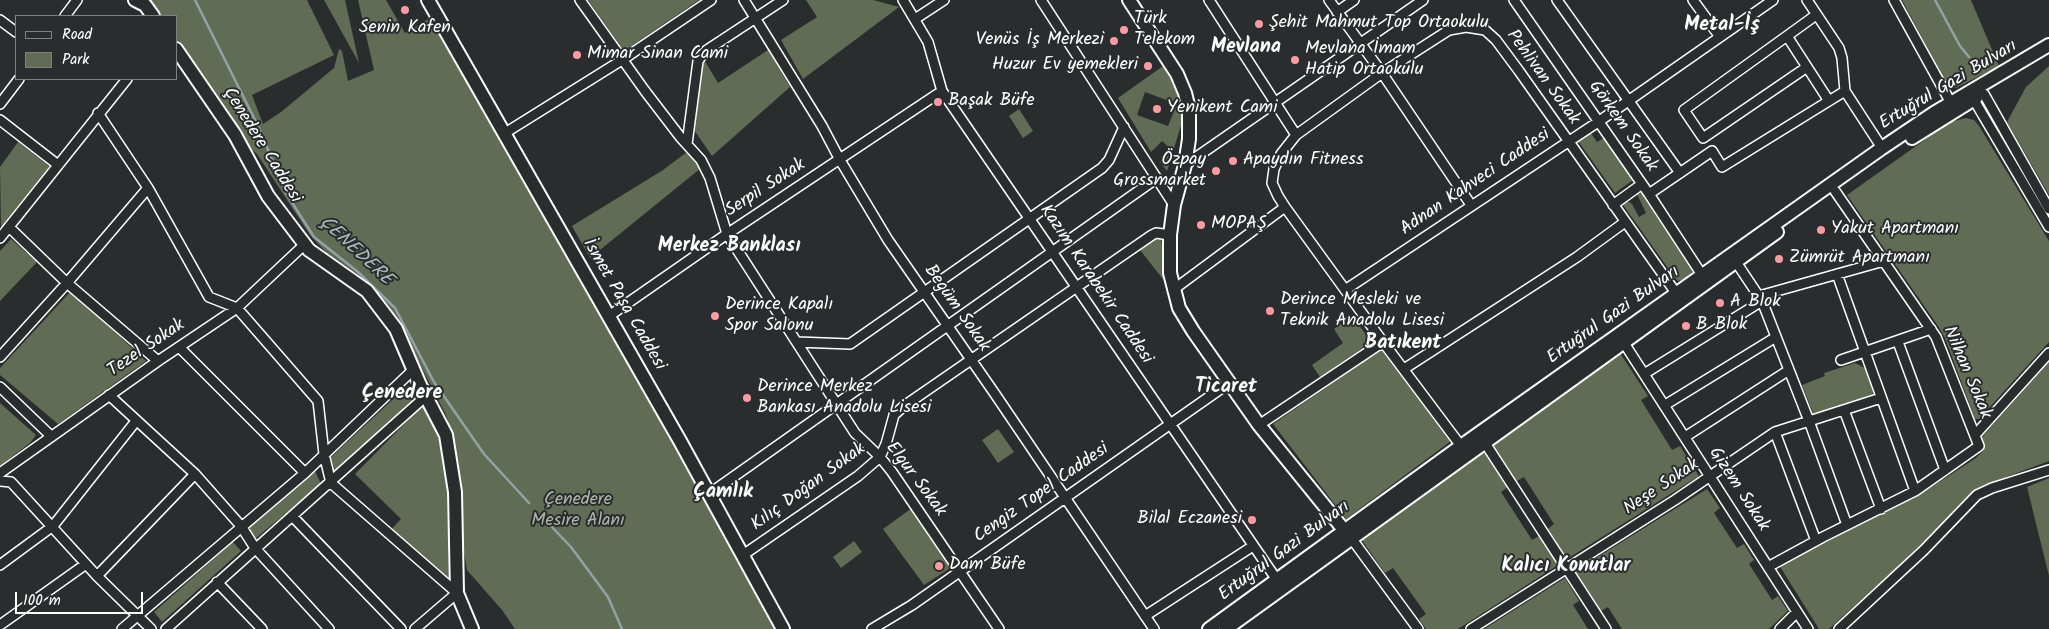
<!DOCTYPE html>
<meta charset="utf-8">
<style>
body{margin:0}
#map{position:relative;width:2049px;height:629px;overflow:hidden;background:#2a2d2e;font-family:Kalam,sans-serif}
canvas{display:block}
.legend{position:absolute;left:15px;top:15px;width:162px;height:65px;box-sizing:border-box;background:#2a2d2e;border:1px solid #7f8182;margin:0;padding:6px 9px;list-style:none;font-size:15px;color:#fff}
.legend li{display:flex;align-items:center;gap:10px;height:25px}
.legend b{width:25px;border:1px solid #7f8182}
.scale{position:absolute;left:15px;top:592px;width:128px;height:22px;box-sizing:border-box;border:2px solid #fff;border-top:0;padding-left:6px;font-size:15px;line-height:18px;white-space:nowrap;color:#fff;-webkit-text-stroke:4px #2a2d2e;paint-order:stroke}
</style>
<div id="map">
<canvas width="2049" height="629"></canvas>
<ul class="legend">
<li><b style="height:6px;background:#2a2d2e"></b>Road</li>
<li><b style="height:14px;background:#606c53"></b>Park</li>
</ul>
<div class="scale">100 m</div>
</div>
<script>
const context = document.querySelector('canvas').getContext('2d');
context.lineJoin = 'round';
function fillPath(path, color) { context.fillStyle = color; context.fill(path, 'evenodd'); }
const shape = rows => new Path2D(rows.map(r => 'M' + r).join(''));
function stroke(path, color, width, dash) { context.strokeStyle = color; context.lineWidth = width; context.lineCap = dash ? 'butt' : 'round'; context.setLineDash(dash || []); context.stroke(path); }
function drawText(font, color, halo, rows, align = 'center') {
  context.font = font + ' Kalam,sans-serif'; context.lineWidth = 4; context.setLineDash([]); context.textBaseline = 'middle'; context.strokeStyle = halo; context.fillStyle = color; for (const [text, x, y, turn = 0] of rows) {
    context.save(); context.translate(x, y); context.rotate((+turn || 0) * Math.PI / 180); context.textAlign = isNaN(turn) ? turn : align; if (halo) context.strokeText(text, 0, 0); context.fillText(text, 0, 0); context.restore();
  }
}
const green = shape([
 [135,0,307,0,334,55,252,95,263,124,281,112,334,68,339,49,342,51,348,81,374,70,358,0,386,0,405,33,430,18,516,164,779,629,515,629,502,610,467,570,462,540,461,487,454,440,446,415,403,331,383,300,366,280,325,251,310,235,257,154,235,135,176,49,176,16,153,16],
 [324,0,345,0,359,63],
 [588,0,699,0,624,51],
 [806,0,873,0,899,7,803,79,781,40,817,17],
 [1902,0,1971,0,1999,66,1956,88,1951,88,1946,83],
 [768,50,790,87,712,156,694,130,703,58,718,83],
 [1163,66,1179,94,1183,119,1167,171,1160,162,1172,150,1162,141,1151,152,1118,98],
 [1145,92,1177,104,1168,126,1137,115],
 [2049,66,2049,195,2007,122,2026,87],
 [1019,109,1033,131,1023,138,1009,116],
 [1966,118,1974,120,1979,126,2049,241,2049,342,1979,419,1975,419,1945,338,1938,326,1847,195,1950,122],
 [1590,132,1597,142,1604,138,1633,180,1615,193,1578,141],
 [18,142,50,167,1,228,0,167],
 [687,152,701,168,590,258,572,226,663,170],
 [1636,192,1642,194,1693,267,1692,272,1683,280,1678,281,1675,278,1623,205,1626,200,1632,204,1639,217,1646,213],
 [1158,236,1161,237,1166,283,1140,250],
 [11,239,37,262,0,301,0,251],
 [71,291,146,361,58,424,0,375,0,368],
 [1352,315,1366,335,1366,344,1361,349,1320,377,1312,365,1343,343,1334,329],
 [1382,349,1451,441,1346,519,1273,424],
 [1620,353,1648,396,1641,400,1672,450,1680,446,1699,476,1567,559,1548,529,1554,524,1524,477,1517,481,1492,444],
 [2049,362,2049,461,1982,486,1897,567,1829,629,1819,629,1779,565,1927,490,1976,458,1984,450,1981,438],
 [1855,363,1865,368,1873,392,1871,397,1818,415,1813,413,1802,385,1825,376,1824,373],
 [407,386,416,397,335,473,331,457],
 [0,403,36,435,31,442,0,466],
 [424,404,439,439,447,479,449,585,389,532,401,519,355,474],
 [998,429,1014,452,998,463,982,440],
 [1484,450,1508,487,1501,492,1514,512,1532,540,1539,536,1558,565,1458,629,1426,629,1419,619,1426,614,1393,568,1385,573,1361,539],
 [315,471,321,484,256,538,247,529],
 [2049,478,2049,576,2027,487],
 [1707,489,1720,508,1714,513,1737,548,1744,544,1754,560,1749,564,1772,600,1778,596,1788,611,1769,629,1622,629,1608,607,1601,611,1575,571],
 [912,508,952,567,924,585,883,529],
 [854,541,862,552,841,568,833,557],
 [233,542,241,551,162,622,154,612],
 [1565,578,1579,601,1573,605,1588,629,1484,629]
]);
const stream = shape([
 [195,0,258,126,286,193,314,237,358,272,395,308,434,382,484,454,529,503],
 [1935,0,1960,46,1969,57],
 [549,524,571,547,608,597,622,629]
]);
const street = shape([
 [580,0,645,91,681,138,701,160,710,178,727,234,855,433,880,457,892,472,999,629],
 [744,0,822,126,840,160,888,240,995,394,1154,629],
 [903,0,928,42,942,91,1277,580],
 [1041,0,1174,205],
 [1209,0,1296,135],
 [1329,0,1382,73,1471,205],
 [1514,0,1649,194,1704,278],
 [1557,0,1680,173],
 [1693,0,1720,37],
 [1807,0,1839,48,1842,58,1845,91,1882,148],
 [1894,0,1951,103],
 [1337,12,1354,0],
 [1816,15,1787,36,1829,101],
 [65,16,77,0],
 [915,19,944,0],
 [0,20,16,32],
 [1787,36,1684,110,1703,138,1807,67],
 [1984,94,2049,209],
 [1974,100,2049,227],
 [0,104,19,79],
 [98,113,148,188,209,297,237,308,318,401,324,454,331,483,457,593,415,629],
 [0,120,58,165],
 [505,133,622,60,711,0],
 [687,144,698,61,702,55,707,50,783,0],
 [1185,165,1423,0],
 [1649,194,1712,151,1722,167,1845,91],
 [1613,205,1642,184],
 [9,227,67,283,158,361],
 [0,238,127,79],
 [1736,262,1762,301,1809,421,1847,525],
 [1837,274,1915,491],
 [1173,290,1285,207],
 [1345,290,1598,122,1773,0],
 [1759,296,1884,261],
 [609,316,727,234,942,91],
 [797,342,850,344,1102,168,1109,160,1124,127],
 [1898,342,1945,470],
 [1624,343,1808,629],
 [179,347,305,473],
 [0,357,67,283,148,188],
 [1841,360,1931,329],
 [1404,369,1577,257,1625,222],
 [1644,374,1762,301],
 [0,387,51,436],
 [109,395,195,474,241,526,255,548,329,629],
 [1665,405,1776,337],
 [1844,410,1881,509],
 [1259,425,1383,342],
 [1775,432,1816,541],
 [1975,435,2049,353],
 [1685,437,1789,370],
 [1485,443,1606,629],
 [1461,446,1383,342,1285,207,1278,196,1272,183,1274,169,1281,154,1296,135,1382,73,1449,30,1466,27,1485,30,1496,40,1519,71,1676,293],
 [0,473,158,361,237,308,305,244],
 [0,481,11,482,97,576,151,629],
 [709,494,1157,178],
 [292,516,401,629],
 [1349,535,1418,629],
 [743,555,858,476,880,457,886,444,894,415,904,406,1152,235,1156,233,1170,235],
 [0,565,53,526,136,421],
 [1768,567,1823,537,1915,491,1979,446,1936,337,1835,191],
 [97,576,195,474],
 [217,582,262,629],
 [1145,616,1253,546],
 [0,625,86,564],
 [122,629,305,473,413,370],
 [166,629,426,396],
 [872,629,912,605,1229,383],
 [1471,629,1675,500,1775,432,1881,398],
 [1780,629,1797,612],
 [1839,629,1924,550,1977,495,1992,488,2049,470]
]);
const secondary = shape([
 [135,0,145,5,153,16],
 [428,0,680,441,783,629],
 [1129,0,1177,74,1185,93,1189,109,1189,139,1185,165,1174,205,1170,235,1170,273,1179,308,1193,331,1259,425,1344,530],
 [176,49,235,135,268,196,309,250,367,291,396,329,420,385,446,435,455,492,457,593,472,629],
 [1912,138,1976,98],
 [1209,629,1461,446,1882,148,1934,113,2049,45],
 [1226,629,1777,232]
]);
const markers = [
 [405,10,5,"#ff9aa2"],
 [1259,24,5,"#ff9aa2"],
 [1124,30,5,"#ff9aa2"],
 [1114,41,5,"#ff9aa2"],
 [577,55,5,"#ff9aa2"],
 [1295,60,5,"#ff9aa2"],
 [1148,66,5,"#ff9aa2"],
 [938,102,5,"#ff9aa2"],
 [1157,109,5,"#ff9aa2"],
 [1233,161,5,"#ff9aa2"],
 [1216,171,5,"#ff9aa2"],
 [1201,225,5,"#ff9aa2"],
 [1821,230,5,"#ff9aa2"],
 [1779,259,5,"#ff9aa2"],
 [1720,303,5,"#ff9aa2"],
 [1270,311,5,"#ff9aa2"],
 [715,316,5,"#ff9aa2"],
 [1686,326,5,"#ff9aa2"],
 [747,398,5,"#ff9aa2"],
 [1252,520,5,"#ff9aa2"],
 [939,566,5,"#ff9aa2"]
];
const poiNames = [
 ["Türk",1134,20],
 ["Telekom",1134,41],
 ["Şehit Mahmut Top Ortaokulu",1269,24],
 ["Senin Kafen",405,29,"center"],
 ["Venüs İş Merkezi",1104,41,"right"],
 ["Mevlana İmam",1305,50],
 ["Hatip Ortaokulu",1305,71],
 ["Mimar Sinan Cami",587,55],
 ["Huzur Ev yemekleri",1138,66,"right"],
 ["Başak Büfe",948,102],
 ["Yenikent Cami",1167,109],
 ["Özpay",1206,161,"right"],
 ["Grossmarket",1206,182,"right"],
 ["Apaydın Fitness",1243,161],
 ["MOPAŞ",1211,225],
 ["Yakut Apartmanı",1831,230],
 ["Zümrüt Apartmanı",1789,259],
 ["Derince Mesleki ve",1280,301],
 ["Teknik Anadolu Lisesi",1280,322],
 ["A Blok",1730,303],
 ["Derince Kapalı",725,306],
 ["Spor Salonu",725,327],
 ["B Blok",1696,326],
 ["Derince Merkez",757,388],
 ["Bankası Anadolu Lisesi",757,409],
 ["Bilal Eczanesi",1242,520,"right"],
 ["Dam Büfe",949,566]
];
const streetNames = [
 ["Pehlivan Sokak",1542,78,54],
 ["Ertuğrul Gazi Bulvarı",1949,86,-31],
 ["Görkem Sokak",1622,127,55],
 ["Çenedere Caddesi",261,146,58],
 ["Adnan Kahveci Caddesi",1476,183,-34],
 ["Serpil Sokak",766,189,-33],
 ["Kazım Karabekir Caddesi",1095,285,56],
 ["İsmet Paşa Caddesi",623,305,60],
 ["Begüm Sokak",956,309,55],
 ["Ertuğrul Gazi Bulvarı",1614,316,-35],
 ["Tezel Sokak",147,349,-34],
 ["Nilhan Sokak",1966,373,67],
 ["Elgur Sokak",915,480,53],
 ["Kılıç Doğan Sokak",809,488,-36],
 ["Neşe Sokak",1662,488,-34],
 ["Gizem Sokak",1738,490,57],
 ["Cengiz Topel Caddesi",1042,494,-35],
 ["Ertuğrul Gazi Bulvarı",1285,552,-36]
];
const parkNames = [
 ["Çenedere",578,501],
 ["Mesire Alanı",578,522]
];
const waterNames = [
 ["ÇENEDERE",355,252,43]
];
const quarterNames = [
 ["Metal-İş",1722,27],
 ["Mevlana",1246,49],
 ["Merkez Banklası",729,248],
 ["Batıkent",1403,345],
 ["Ticaret",1226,389],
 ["Çenedere",402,395],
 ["Çamlık",723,494],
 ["Kalıcı Konutlar",1566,568]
];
fillPath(green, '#606c53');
stroke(stream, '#91a3a7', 2.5);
stroke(street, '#fff', 12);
stroke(secondary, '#fff', 16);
stroke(street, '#2a2d2e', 9);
stroke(secondary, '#2a2d2e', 12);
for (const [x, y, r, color] of markers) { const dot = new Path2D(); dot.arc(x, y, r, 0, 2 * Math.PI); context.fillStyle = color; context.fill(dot); stroke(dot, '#2a2d2e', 2); }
drawText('18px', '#fff', '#2a2d2e', poiNames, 'left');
drawText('18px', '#fff', '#2a2d2e', streetNames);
drawText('18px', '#b0b6a9', '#2a2d2e', parkNames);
drawText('italic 19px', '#adbabd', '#2a2d2e', waterNames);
drawText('bold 20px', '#fff', '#2a2d2e', quarterNames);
</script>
